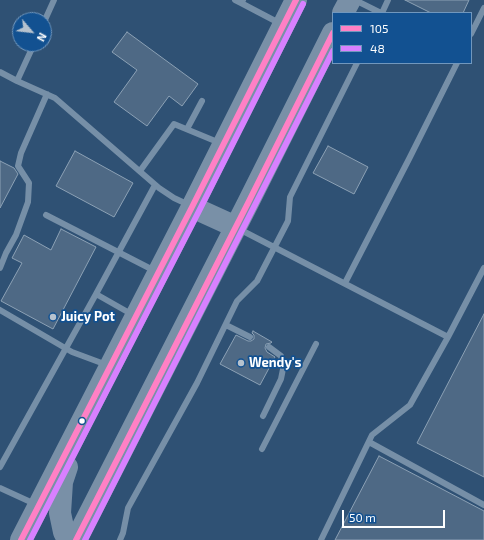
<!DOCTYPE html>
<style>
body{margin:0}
#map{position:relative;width:484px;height:540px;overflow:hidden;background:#2f5174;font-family:"Exo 2",sans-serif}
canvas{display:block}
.legend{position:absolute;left:332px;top:12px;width:140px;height:52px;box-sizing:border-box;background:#125191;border:1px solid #7197bd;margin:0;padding:5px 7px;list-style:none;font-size:12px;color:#fff}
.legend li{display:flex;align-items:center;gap:8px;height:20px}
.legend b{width:20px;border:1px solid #7197bd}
.north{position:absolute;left:12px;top:12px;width:40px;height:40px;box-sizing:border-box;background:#125191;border:1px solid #7197bd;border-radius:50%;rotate:118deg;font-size:11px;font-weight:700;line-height:16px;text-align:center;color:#fff}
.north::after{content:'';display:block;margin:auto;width:14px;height:18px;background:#b6c2ce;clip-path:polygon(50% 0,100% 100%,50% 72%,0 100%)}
.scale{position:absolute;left:342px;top:510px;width:103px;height:18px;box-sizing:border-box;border:2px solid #fff;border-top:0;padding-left:5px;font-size:12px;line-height:14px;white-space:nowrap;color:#fff;-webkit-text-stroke:3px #125191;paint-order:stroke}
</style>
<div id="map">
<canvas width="484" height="540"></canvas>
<ul class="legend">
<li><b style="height:5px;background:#ff80c5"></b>105</li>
<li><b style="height:5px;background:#d880ff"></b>48</li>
</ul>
<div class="north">N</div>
<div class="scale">50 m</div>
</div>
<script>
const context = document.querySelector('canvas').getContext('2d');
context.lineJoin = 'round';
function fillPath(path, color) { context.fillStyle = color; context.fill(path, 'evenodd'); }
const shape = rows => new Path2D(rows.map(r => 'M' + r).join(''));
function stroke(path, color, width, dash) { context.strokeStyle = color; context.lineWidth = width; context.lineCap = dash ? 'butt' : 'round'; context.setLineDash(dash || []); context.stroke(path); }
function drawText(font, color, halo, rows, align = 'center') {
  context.font = font + ' "Exo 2",sans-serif'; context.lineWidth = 3.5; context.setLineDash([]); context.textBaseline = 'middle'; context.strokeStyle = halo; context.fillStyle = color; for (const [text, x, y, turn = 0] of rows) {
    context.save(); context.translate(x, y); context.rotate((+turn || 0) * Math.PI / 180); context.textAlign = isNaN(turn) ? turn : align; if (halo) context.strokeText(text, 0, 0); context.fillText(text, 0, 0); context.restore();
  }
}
const building = shape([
 [405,0,469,0,463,13,431,13,405,0],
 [127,32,198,84,182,106,169,96,147,126,114,102,137,70,112,52,127,32],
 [328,146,368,167,354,194,313,173,328,146],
 [75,151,133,183,114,217,56,186,75,151],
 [0,161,14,168,18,174,0,208,0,161],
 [61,229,96,247,53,329,1,301,22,263,12,258,24,235,51,250,61,229],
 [484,314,484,477,417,443,484,314],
 [253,331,272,342,271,343,266,344,265,348,267,352,275,357,260,385,220,364,236,335,248,341,251,341,254,339,254,335,252,333,253,331],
 [379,456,484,511,484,540,335,540,379,456]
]);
const lane = shape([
 [235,0,241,3,243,0],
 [355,0,381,13],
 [241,3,281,24],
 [382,13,388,0],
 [44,22,54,0],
 [471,34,484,8],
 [34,44,17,81,55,98,159,188,174,198,189,205],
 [0,72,17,81],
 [187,129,202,101],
 [140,171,174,124,220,143],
 [46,215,155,271],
 [239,229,448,337],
 [0,268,6,253,16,235,28,202,29,183,18,166,21,153,47,94],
 [345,283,409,159,457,63],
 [0,310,72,352,107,365],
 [133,315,96,294,155,185],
 [226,325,250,337],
 [263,416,281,379,283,369,281,356,269,347],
 [369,442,484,505],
 [262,449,316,344],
 [0,467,96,294],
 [0,488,35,504],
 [120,540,123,533,128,508,197,383,237,301,257,281,288,221,290,197,357,63],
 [321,540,372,435,410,405,448,337,484,268]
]);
const highway = shape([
 [343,13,350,0],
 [192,207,236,227],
 [67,467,62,482,60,513,64,532,68,540],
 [21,540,192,207,296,0],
 [76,540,248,203,333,33]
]);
const bus1 = shape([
 [21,540,192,207,296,0],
 [76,540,248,203,333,33]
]);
const bus2 = shape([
 [30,540,199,211,303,4],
 [85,540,333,51]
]);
const markers = [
 [53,317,4,"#b6c2ce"],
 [241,363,4,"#b6c2ce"],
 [82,421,3.5,"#fff"]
];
const poiNames = [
 ["Juicy Pot",61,317],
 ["Wendy's",249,363]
];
fillPath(building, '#4e6985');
stroke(building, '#8ca1b5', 1);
stroke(lane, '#768fa7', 6);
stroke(highway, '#7990a7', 22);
stroke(bus1, '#ff80c5', 6);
stroke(bus2, '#d880ff', 6);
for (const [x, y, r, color] of markers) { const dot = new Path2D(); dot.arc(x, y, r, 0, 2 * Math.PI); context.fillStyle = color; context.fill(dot); stroke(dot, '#125191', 1.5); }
drawText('bold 13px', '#fff', '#125191', poiNames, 'left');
</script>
